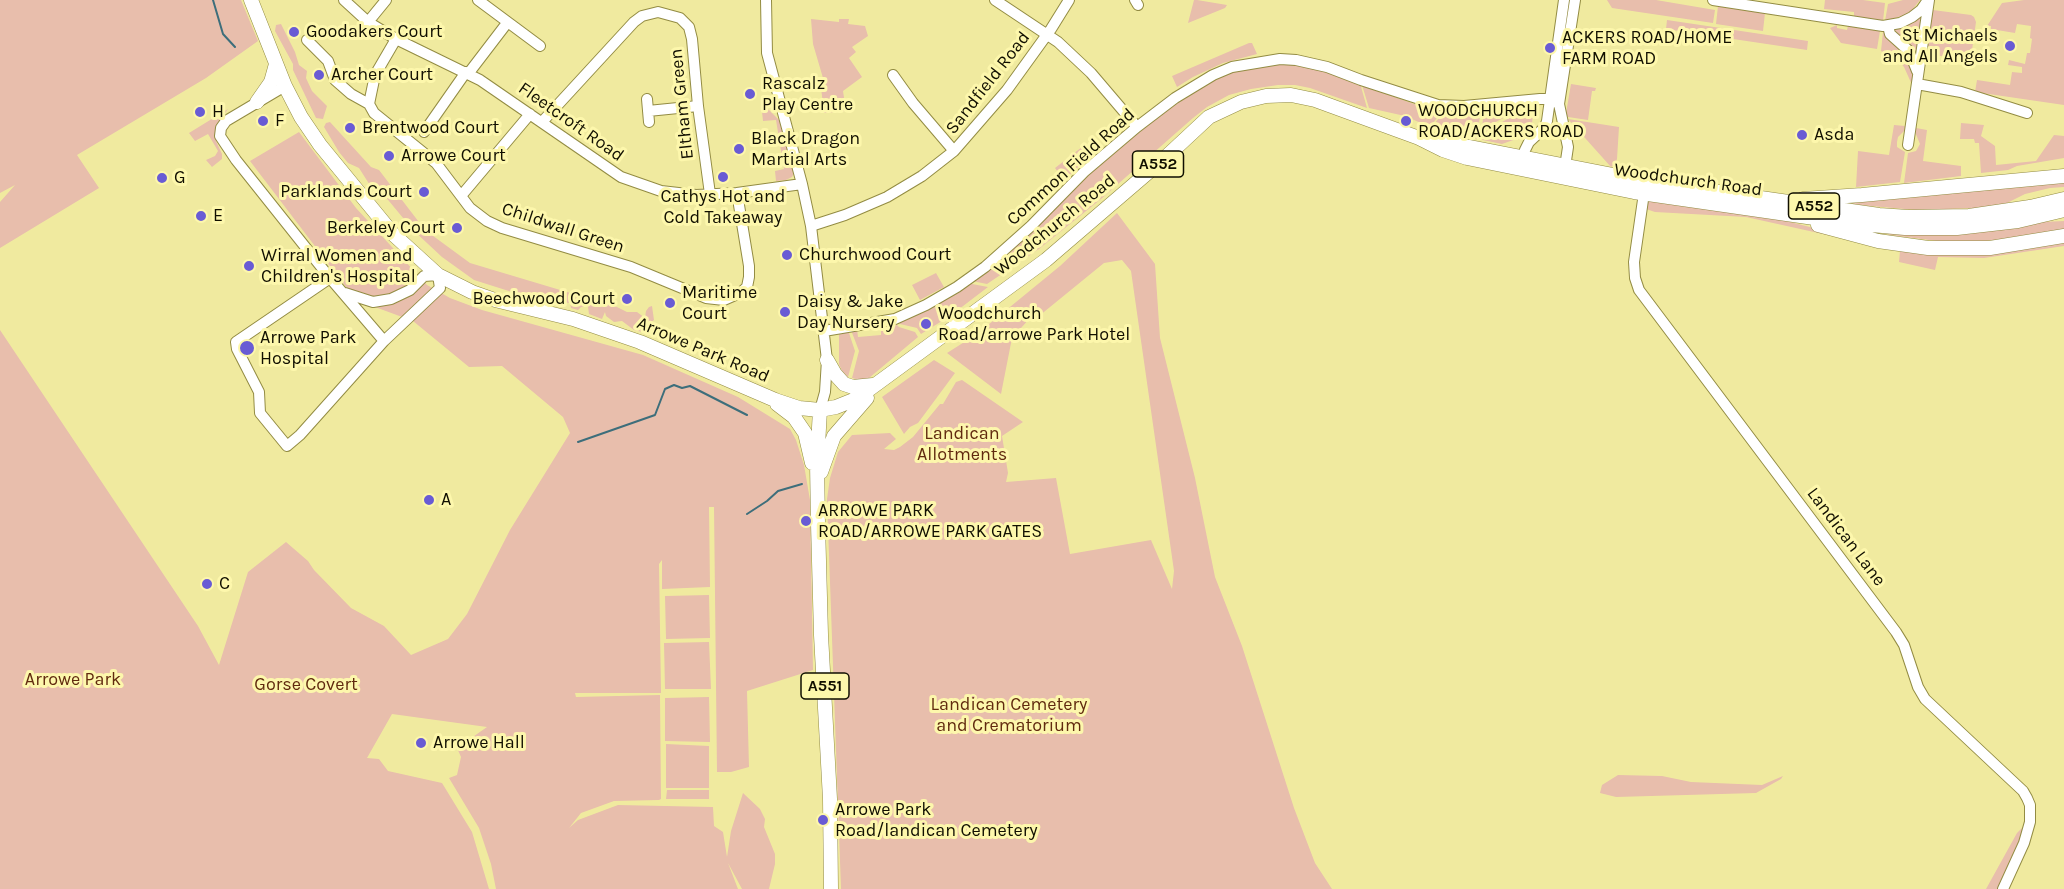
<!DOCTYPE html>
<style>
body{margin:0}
canvas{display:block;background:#f0ea9f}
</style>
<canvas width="2064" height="889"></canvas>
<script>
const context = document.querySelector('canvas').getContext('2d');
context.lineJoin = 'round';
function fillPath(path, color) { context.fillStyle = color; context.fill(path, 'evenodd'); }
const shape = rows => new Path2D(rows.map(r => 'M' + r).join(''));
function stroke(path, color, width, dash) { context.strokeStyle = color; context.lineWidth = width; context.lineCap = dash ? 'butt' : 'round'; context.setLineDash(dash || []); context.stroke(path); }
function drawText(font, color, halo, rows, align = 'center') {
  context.font = font + ' Karla,sans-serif'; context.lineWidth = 6; context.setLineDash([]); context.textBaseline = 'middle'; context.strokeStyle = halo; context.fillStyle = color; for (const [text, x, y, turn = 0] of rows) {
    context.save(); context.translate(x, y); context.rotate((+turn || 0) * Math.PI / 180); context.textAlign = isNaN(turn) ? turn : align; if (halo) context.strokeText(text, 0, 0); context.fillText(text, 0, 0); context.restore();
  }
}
const green = shape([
 [0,0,241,0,258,41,206,78,77,155,99,188,0,248,0,202,15,185,0,193],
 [1194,0,1197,0,1227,5,1225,8,1188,23],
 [1607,0,1656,0,1715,10,1713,23,1612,8],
 [1825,0,1863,0,1885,3,1883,21,1854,17,1854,12,1824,9],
 [1903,0,1920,0,1912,10,1905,15,1885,21,1888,4],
 [2024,0,2064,0,2064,105,1975,92,1977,80,2010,85,2012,72,2022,73,2022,67,2008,65,2009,60,2025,64,2027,53,2030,53,2032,39,2030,38,2031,26,2017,24,2015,33,1991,29,1991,26,1987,26,2002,3],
 [1718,6,1765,13,1763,31,1716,24],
 [1924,10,1918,58,1893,30],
 [1933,10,1971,15,1974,17,1976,22,1971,57,1968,60,1927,54],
 [811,19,839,22,839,19,849,19,848,24,865,26,868,36,852,47,856,52,849,58,862,77,843,91,846,111,824,113,820,79,823,78,813,44],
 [1667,20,1808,41,1807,50,1666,29],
 [281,24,295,52,299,65,307,71,306,78,312,91,327,106,323,119,316,118,293,70,293,64,275,31,276,25],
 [1837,25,1837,28,1847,30,1848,26,1880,31,1877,49,1841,43,1830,28],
 [1883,32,1905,50,1913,69,1913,87,1904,67,1897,59,1881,51],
 [1249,43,1252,43,1257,54,1223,63,1193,77,1177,87,1172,76],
 [1271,63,1309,65,1360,83,1367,108,1310,88,1295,85,1278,85,1251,89,1229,95,1207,107,1193,118,1101,199,1039,249,987,284,972,281,1084,176,1188,92,1238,69],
 [1571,84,1596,88,1595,91,1592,91,1588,120,1568,117,1566,113],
 [1362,85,1414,104,1444,109,1430,127,1405,116,1369,108],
 [761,102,780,121,794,173,792,177,786,180,776,181,775,171,784,169,776,120,763,121],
 [1531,103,1494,123,1482,129,1484,107],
 [1533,105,1532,127,1519,138,1502,144,1473,138],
 [1481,108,1478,131,1467,136,1431,128,1446,109],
 [228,109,216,126,216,141,222,154,222,159,212,167,206,160,215,156,218,151,208,134,195,141,189,133],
 [1568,119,1619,127,1617,159,1615,164,1611,167],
 [330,122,371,167,379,170,425,230,470,263,617,307,627,312,637,312,645,318,646,311,649,307,652,306,654,320,649,324,645,324,645,330,642,332,634,330,622,321,614,322,606,316,605,312,602,319,589,314,588,307,581,307,578,310,571,308,570,303,561,302,552,297,553,305,474,280,442,257,413,230,384,195,373,190,359,168,348,163,339,152,324,127,326,123],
 [1961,123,1984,125,1981,136,1995,146,1996,165,2036,161,2054,135,2064,136,2064,158,2017,166,2008,170,1981,173,1979,143,1975,143,1974,139,1960,139],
 [1894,125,1905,126,1904,131,1898,137,1897,142,1897,147,1905,152,1900,182,1856,187,1858,151,1889,155],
 [1916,128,1927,130,1923,161,1961,166,1961,176,1904,183,1908,153,1916,151,1920,144,1915,132],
 [299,132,356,208,427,285,450,298,482,310,643,355,738,397,790,429,796,440,804,465,810,500,813,670,747,691,749,767,731,772,717,772,714,507,709,507,710,587,662,589,662,560,659,564,661,693,575,693,576,697,660,695,661,799,659,800,614,801,581,813,569,828,578,820,618,805,713,807,714,826,723,832,727,857,731,831,743,793,760,809,765,819,764,827,775,854,775,864,769,889,742,889,728,863,738,889,496,889,491,864,479,828,449,778,457,775,461,757,457,748,487,727,392,714,367,758,379,759,388,771,442,783,472,832,489,889,0,889,0,330,198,626,219,665,248,572,286,542,308,561,314,570,351,608,384,626,411,655,448,639,467,614,510,530,570,433,563,417,502,366,469,367,413,321,356,300,250,161],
 [1082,147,1089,157,1064,180,1055,168],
 [2064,179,2064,187,2050,188,2025,194,2005,204,1976,208,1916,210,1860,205,1846,202],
 [1647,200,1755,213,1845,236,1902,248,2064,240,2064,246,1984,258,1938,257,1935,270,1899,262,1900,251,1746,217,1655,212,1646,209],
 [1117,213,1155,264,1160,338,1195,478,1215,577,1242,646,1294,808,1315,863,1332,889,841,889,827,499,830,478,838,452,852,435,890,433,896,439,884,449,894,450,900,447,913,437,940,404,943,404,956,382,962,380,1023,422,1002,436,1008,473,1006,482,1056,478,1070,554,1151,540,1172,589,1174,571,1131,271,1122,260,1104,263,1039,316,1030,318,1012,338,1001,394,947,353,977,334,1060,266],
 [2064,221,2064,229,2022,237,1977,242,1937,241,1891,235,1868,230],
 [936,273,944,287,920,300,912,285],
 [970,281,972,284,988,287,950,316,921,334,917,328,900,324,899,321],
 [894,322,899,327,915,332,918,337,869,378,860,380,852,378,859,351,851,330,857,329,858,337,881,335,881,325],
 [848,330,855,351,848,377,842,371,839,364,839,331],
 [934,360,955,373,918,423,910,427,904,434,882,397],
 [709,595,710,638,666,639,665,596],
 [709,642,711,689,665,689,664,643],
 [709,697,710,742,665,741,665,698],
 [666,744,709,746,709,788,666,788],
 [1618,775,1662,776,1691,782,1762,785,1783,776,1781,779,1756,793,1616,797,1600,793,1602,785],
 [667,790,709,790,709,799,666,799],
 [2025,825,2007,873,1997,889,1986,889,2017,833]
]);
const stream = shape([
 [213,0,223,34,235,47],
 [578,442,655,415,665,389,674,385,682,388,690,386,747,415],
 [747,514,767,501,778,491,802,484]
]);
const minor = shape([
 [344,0,368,22,396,39,480,80,621,177,661,191,696,195,737,193,802,184],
 [478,0,540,46],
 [766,0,767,53,802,184,811,226,827,360,825,392,820,410],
 [995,0,1058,42,1091,73,1137,127],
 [1135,0,1138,5],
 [1713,0,1883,26,1900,23,1912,17,1921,10,1928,0],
 [368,22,386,0],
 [1888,26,1890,34,1909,51,1917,71],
 [307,40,328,61,335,80,351,94,369,104,374,113,436,163,470,208,487,221,502,228,631,267,706,298,724,300,740,293,747,287,749,277,749,266,737,193],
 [468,74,507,23],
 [893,75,913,103,954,151],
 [1917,84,1961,92,2027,113],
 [285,86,226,121,221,128,220,136,236,160,330,278,384,341],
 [647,99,649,122],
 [369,104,375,75,396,39],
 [648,111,698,106],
 [542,122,634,22,642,16,658,12,680,18,689,27,692,39,698,106,710,194],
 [424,132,466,72],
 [1908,145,1929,0],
 [1525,164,1523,158,1525,150,1529,142,1545,127,1547,121,1564,0],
 [1565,167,1568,147,1559,104,1575,0],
 [1644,193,1634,262,1635,278,1639,290,1896,632,1904,645,1918,687,1925,699,2023,791,2027,798,2030,805,2030,822,2024,843,2003,889],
 [461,196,530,114],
 [811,226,845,215,887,197,922,176,954,151,1007,90,1051,29,1069,0],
 [330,278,236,342,237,349,259,392,260,413,287,446,300,435,384,341,440,288,438,275,424,276,410,290,391,299,373,302,345,293],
 [824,331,895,319,926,305,957,287,985,267,1031,226,1084,172,1137,127,1175,98,1213,75,1232,67,1280,59,1296,60,1327,67,1361,80,1438,105,1464,106,1540,99,1549,99,1559,104]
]);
const major = shape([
 [251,0,285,86,301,117,320,145,393,234,438,275,472,292,495,300,573,319,640,342,775,400,799,408,820,410,836,407,856,399,1046,260,1166,157,1209,117,1241,102,1266,96,1291,95,1315,100,1419,138,1443,150,1467,158,1634,192,1849,223,1905,228,1957,228,2018,221,2064,210],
 [257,102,271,82,276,64],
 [1429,139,1649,182,1879,215,1908,217,1969,216,2030,207,2064,199],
 [1803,199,1862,195,2064,176],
 [1818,225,1878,241,1928,248,1990,248,2064,236],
 [827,360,835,374,844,384,853,387,873,385],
 [777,404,794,417,805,433,812,463],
 [820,410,817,463,818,524,821,635,830,799,831,889],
 [821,472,834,436,867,398]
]);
const markers = [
 [294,32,6,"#695bd4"],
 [2010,46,6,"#695bd4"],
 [1550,48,6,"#695bd4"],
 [319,75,6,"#695bd4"],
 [750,94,6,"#695bd4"],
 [200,112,6,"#695bd4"],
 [263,121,6,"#695bd4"],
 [1406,121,6,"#695bd4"],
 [350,128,6,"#695bd4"],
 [1802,135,6,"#695bd4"],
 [739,149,6,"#695bd4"],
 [389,156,6,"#695bd4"],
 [723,177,6,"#695bd4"],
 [162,178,6,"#695bd4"],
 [424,192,6,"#695bd4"],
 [201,216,6,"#695bd4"],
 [457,228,6,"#695bd4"],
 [787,255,6,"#695bd4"],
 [249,266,6,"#695bd4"],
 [627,299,6,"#695bd4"],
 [670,303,6,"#695bd4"],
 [785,312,6,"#695bd4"],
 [926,324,6,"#695bd4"],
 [247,348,8,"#695bd4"],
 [429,500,6,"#695bd4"],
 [806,521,6,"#695bd4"],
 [207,584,6,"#695bd4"],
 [421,743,6,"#695bd4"],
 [823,820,6,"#695bd4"]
];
const shields = [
 [1158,164,51],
 [1814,206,51],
 [825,686,48]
];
const shieldNames = [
 ["A552",1158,164],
 ["A552",1814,206],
 ["A551",825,686]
];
const poiNames = [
 ["Goodakers Court",306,32],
 ["St Michaels",1998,36,"right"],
 ["and All Angels",1998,57,"right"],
 ["ACKERS ROAD/HOME",1562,38],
 ["FARM ROAD",1562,59],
 ["Archer Court",331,75],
 ["Rascalz",762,84],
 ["Play Centre",762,105],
 ["WOODCHURCH",1418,111],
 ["ROAD/ACKERS ROAD",1418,132],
 ["H",212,112],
 ["F",275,121],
 ["Brentwood Court",362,128],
 ["Asda",1814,135],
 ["Black Dragon",751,139],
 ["Martial Arts",751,160],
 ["Arrowe Court",401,156],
 ["G",174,178],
 ["Parklands Court",412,192,"right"],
 ["Cathys Hot and",723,197,"center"],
 ["Cold Takeaway",723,218,"center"],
 ["E",213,216],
 ["Berkeley Court",445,228,"right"],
 ["Churchwood Court",799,255],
 ["Wirral Women and",261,256],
 ["Children's Hospital",261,277],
 ["Maritime",682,293],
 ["Court",682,314],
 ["Beechwood Court",615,299,"right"],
 ["Daisy & Jake",797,302],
 ["Day Nursery",797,323],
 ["Woodchurch",938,314],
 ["Road/arrowe Park Hotel",938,335],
 ["Arrowe Park",260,338],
 ["Hospital",260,359],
 ["A",441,500],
 ["ARROWE PARK",818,511],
 ["ROAD/ARROWE PARK GATES",818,532],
 ["C",219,584],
 ["Arrowe Hall",433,743],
 ["Arrowe Park",835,810],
 ["Road/landican Cemetery",835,831]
];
const streetNames = [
 ["Sandfield Road",988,83,-52],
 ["Eltham Green",682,104,-96],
 ["Fleetcroft Road",571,122,35],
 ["Common Field Road",1071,167,-42],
 ["Woodchurch Road",1688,180,8],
 ["Woodchurch Road",1055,225,-39],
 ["Childwall Green",563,228,18],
 ["Arrowe Park Road",703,350,23],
 ["Landican Lane",1846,537,53]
];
const parkNames = [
 ["Landican",962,434],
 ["Allotments",962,455],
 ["Arrowe Park",73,680],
 ["Gorse Covert",306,685],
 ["Landican Cemetery",1009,705],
 ["and Crematorium",1009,726]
];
fillPath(green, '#e8beac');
stroke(stream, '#3d6e7b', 2);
stroke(minor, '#938c43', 12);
stroke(major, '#938c43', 15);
stroke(minor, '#fff', 10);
stroke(major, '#fff', 14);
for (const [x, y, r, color] of markers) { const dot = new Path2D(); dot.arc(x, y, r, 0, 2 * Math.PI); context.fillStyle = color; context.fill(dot); stroke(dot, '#fdf7ac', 2); }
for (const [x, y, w] of shields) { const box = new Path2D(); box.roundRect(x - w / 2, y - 13, w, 26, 4.5); context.fillStyle = '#fdf7ac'; context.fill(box); stroke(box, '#110f00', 1.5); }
drawText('bold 16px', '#110f00', null, shieldNames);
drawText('18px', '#110f00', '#fdf7ac', poiNames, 'left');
drawText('18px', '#110f00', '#fdf7ac', streetNames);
drawText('18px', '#612a0f', '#fdf7ac', parkNames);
</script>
